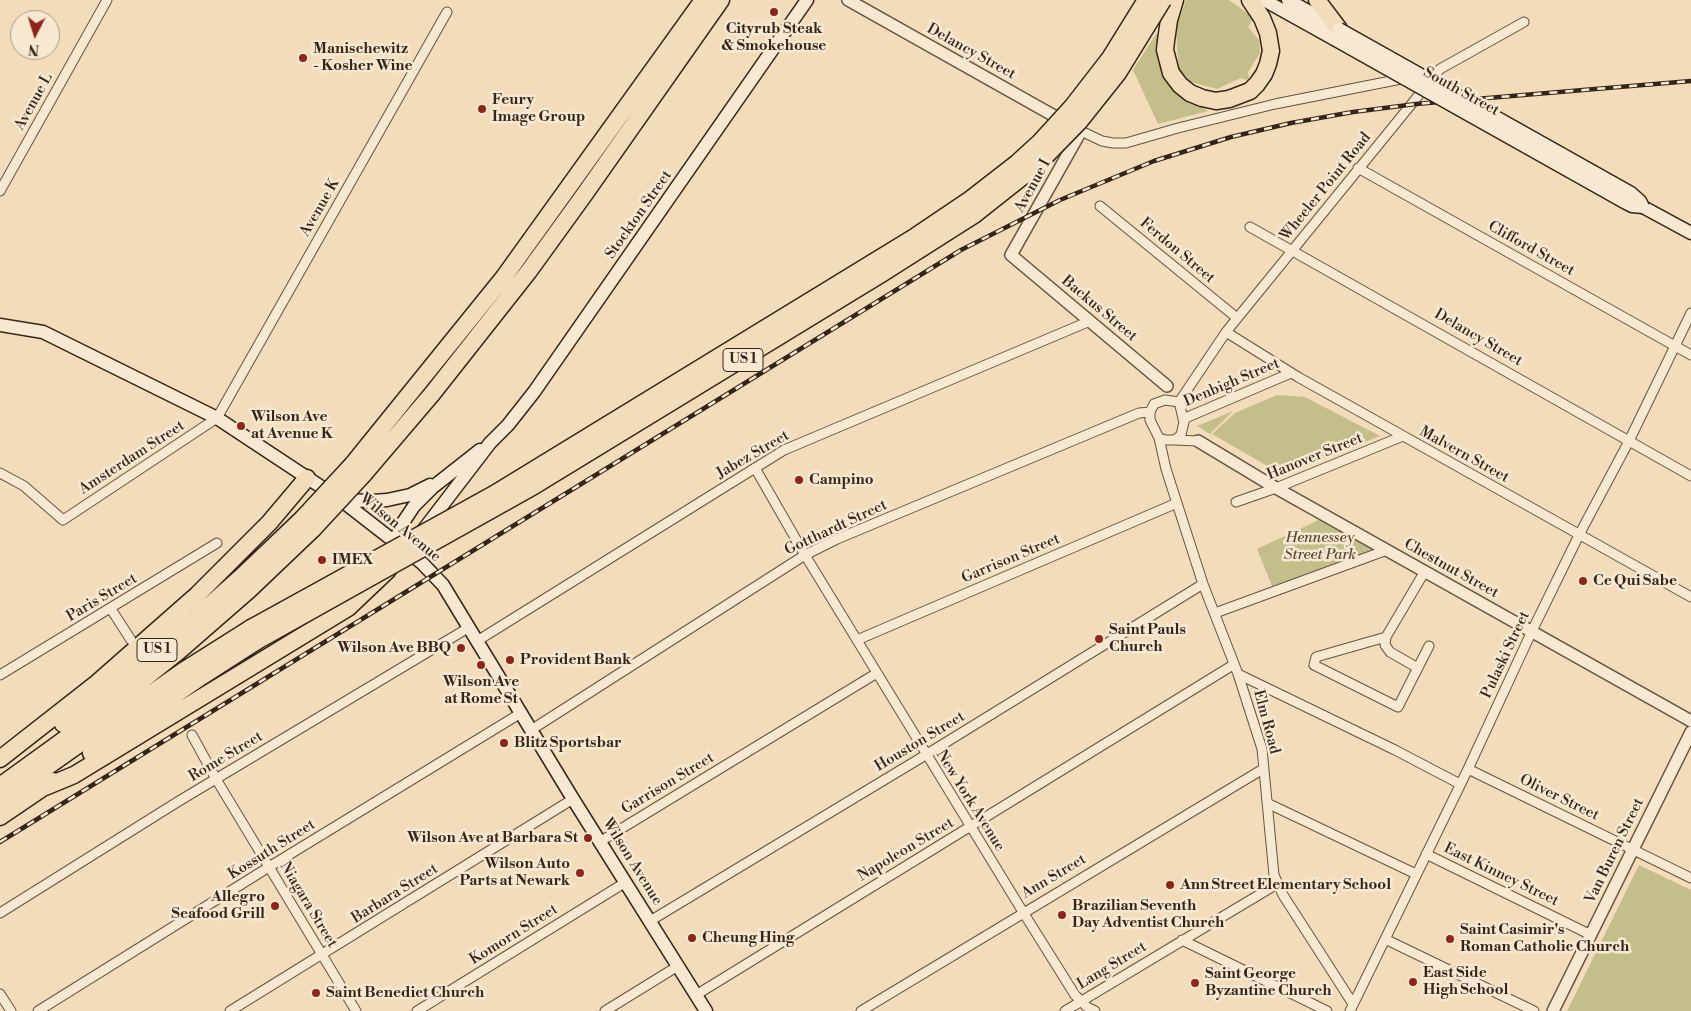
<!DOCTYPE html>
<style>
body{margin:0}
#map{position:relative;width:1691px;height:1011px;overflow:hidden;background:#f3dcb9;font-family:"Libre Bodoni",serif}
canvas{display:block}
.north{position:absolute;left:10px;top:10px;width:50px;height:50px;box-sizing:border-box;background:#f7e8d2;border:1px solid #a99a88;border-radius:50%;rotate:185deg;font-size:14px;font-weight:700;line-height:20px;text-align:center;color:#352518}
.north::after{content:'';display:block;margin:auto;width:18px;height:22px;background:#8f2418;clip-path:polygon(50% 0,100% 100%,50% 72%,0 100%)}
</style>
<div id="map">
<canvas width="1691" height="1011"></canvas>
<div class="north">N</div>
</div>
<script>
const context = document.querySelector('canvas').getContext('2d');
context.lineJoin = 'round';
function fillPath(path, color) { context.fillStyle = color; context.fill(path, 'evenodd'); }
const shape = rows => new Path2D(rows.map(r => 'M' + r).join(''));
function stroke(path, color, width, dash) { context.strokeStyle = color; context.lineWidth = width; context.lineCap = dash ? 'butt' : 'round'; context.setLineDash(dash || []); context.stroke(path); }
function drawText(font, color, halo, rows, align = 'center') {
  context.font = font + ' "Libre Bodoni",serif'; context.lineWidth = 5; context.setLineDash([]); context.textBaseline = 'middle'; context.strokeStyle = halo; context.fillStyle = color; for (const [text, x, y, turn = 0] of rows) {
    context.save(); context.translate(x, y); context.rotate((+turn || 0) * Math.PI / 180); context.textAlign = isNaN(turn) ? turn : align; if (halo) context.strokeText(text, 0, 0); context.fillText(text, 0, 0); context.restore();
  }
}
const green = shape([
 [1186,0,1229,0,1254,18,1248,27,1259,40,1260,53,1248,72,1249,78,1246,80,1241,78,1217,89,1187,81,1179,74,1176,29],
 [1156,34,1158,34,1157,45,1158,62,1167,80,1208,111,1158,124,1133,70],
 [1277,395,1305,397,1380,436,1283,475,1212,434,1235,413],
 [1233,411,1210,434,1197,426],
 [1327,516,1387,550,1274,591,1257,549],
 [1639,865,1691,890,1691,1011,1567,1011]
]);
const minor = shape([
 [1081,131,1102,141,1113,143,1126,143,1178,128,1275,104,1406,78],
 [1358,168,1691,355],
 [0,191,107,0],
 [1100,206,1237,318],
 [1250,227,1691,476],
 [1226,332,1298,377,1691,597],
 [1179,402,1226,332,1440,69,1524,22],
 [1183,419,1291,373],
 [1159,438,1166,440,1175,440,1181,435,1184,422,1179,402,1165,400,1154,404,1150,412,1150,420,1159,438,1166,469,1203,584,1238,674,1262,749,1274,875,1283,895,1353,1004],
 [1175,440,1198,441],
 [755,468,805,555,1023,912,1075,995,1087,1007,1095,1011],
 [0,473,24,486,63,520,217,418,447,12],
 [1236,502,1276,488,1403,436],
 [1425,571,1386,637,1316,657,1314,665,1398,707,1429,646],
 [111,609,131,640],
 [1215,613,1387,550],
 [1386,637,1385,645,1390,652,1418,668],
 [857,640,1177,503],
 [477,641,784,450,1090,321],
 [1238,674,1395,750,1460,784],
 [0,675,217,543],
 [531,730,805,555,837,539,1139,413,1150,412],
 [192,735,216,779,356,1011],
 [1468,769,1691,878],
 [1267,803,1416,874],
 [601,841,877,673],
 [1426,854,1591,935],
 [0,913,179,801,468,628],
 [650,921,919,759,1203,584],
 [1385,939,1534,1011],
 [1182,940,1327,1011],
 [0,994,11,1011],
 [696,995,1233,665],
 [38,1011,269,867,521,713],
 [230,1011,573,799],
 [417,1011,626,882],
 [605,1011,678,966],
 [861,1011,1263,769],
 [1065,1011,1277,884],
 [1350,1011,1468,769,1532,631,1579,535,1629,441,1691,313]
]);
const tertiary = shape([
 [848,0,1081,131,1011,255,1167,386],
 [1198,441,1276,488,1691,721],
 [1553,1011,1691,732]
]);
const secondary = shape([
 [1264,0,1334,39],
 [1288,0,1335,26],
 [1643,207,1691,233],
 [0,325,43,332,217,418,341,500,422,563,443,585,573,799,706,1011],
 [341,500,373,501,387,500,410,495,430,485],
 [421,533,490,443,508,425,534,392,807,0],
 [395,541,402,524,414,506,433,487,480,450]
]);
const motorway = shape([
 [1175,0,1169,20,1166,41,1165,50,1171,73,1180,85,1190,93,1202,98,1216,101,1229,99,1250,91,1257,84,1264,74,1268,64,1271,51,1268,33,1262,18,1250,0],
 [1317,0,1339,29],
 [352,465,504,277,703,0],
 [363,475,432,394,529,271,584,195,721,0],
 [63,724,121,679,193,620,240,578,302,519],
 [91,753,201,677,257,641],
 [0,759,97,683,197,595,269,523,307,478],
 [0,786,105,710,179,651,249,590,313,529],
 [45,787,74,775,348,608,388,570],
 [0,800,183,671,251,628],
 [0,817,53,781]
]);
const rail = shape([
 [0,842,961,250,1060,200,1154,161,1231,137,1291,123,1353,112,1416,104,1691,81]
]);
const secondaryBridge = shape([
 [1339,29,1631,193,1640,201,1643,207],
 [1334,39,1626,203,1632,206,1643,207]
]);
const motorwayBridge = shape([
 [302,519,352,465],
 [313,529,363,475],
 [251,628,494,494,916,236,968,201,1017,163,1040,142,1072,107,1110,58,1146,0],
 [257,641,534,486,883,273,974,215,1036,166,1079,122,1118,73,1163,0]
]);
const markers = [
 [774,12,5,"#8f2418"],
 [303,58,5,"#8f2418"],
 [482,109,5,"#8f2418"],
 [241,426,5,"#8f2418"],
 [799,480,5,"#8f2418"],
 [322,560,5,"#8f2418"],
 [1583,581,5,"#8f2418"],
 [1099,639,5,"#8f2418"],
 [461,648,5,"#8f2418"],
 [510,660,5,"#8f2418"],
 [481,665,5,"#8f2418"],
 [504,743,5,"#8f2418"],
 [588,838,5,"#8f2418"],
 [580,873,5,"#8f2418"],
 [1170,885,5,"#8f2418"],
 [275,906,5,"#8f2418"],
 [1062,915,5,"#8f2418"],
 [692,938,5,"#8f2418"],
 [1450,939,5,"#8f2418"],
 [1413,982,5,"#8f2418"],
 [1195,983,5,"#8f2418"],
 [316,993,5,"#8f2418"]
];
const shields = [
 [743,360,40],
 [157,650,40]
];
const shieldNames = [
 ["US 1",743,360],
 ["US 1",157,650]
];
const poiNames = [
 ["Cityrub Steak",774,29,"center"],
 ["& Smokehouse",774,46,"center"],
 ["Manischewitz",313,49],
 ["- Kosher Wine",313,66],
 ["Feury",492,100],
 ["Image Group",492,117],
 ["Wilson Ave",251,417],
 ["at Avenue K",251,434],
 ["Campino",809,480],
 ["IMEX",332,560],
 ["Ce Qui Sabe",1593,581],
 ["Saint Pauls",1109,630],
 ["Church",1109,647],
 ["Wilson Ave BBQ",451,648,"right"],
 ["Provident Bank",520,660],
 ["Wilson Ave",481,682,"center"],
 ["at Rome St",481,699,"center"],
 ["Blitz Sportsbar",514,743],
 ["Wilson Ave at Barbara St",578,838,"right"],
 ["Wilson Auto",570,864,"right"],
 ["Parts at Newark",570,881,"right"],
 ["Ann Street Elementary School",1180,885],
 ["Allegro",265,897,"right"],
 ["Seafood Grill",265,914,"right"],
 ["Brazilian Seventh",1072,906],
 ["Day Adventist Church",1072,923],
 ["Saint Casimir's",1460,930],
 ["Roman Catholic Church",1460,947],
 ["Cheung Hing",702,938],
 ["East Side",1423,973],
 ["High School",1423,990],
 ["Saint George",1205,974],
 ["Byzantine Church",1205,991],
 ["Saint Benedict Church",326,993]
];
const streetNames = [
 ["Delancy Street",971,52,29],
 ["South Street",1461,92,29],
 ["Avenue L",34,102,-61],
 ["Avenue I",1033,186,-61],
 ["Wheeler Point Road",1326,187,-51],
 ["Avenue K",320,208,-60],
 ["Stockton Street",639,215,-55],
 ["Clifford Street",1531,249,29],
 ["Ferdon Street",1177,251,40],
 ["Backus Street",1099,309,40],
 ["Delancy Street",1478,338,30],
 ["Denbigh Street",1232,383,-23],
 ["Jabez Street",753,455,-30],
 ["Malvern Street",1464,455,29],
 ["Hanover Street",1315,457,-22],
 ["Amsterdam Street",132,458,-33],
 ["Wilson Avenue",400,528,39],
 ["Gotthardt Street",836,528,-25],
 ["Garrison Street",1011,559,-23],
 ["Chestnut Street",1451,569,29],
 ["Paris Street",102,598,-31],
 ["Pulaski Street",1506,655,-65],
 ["Elm Road",1266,722,75],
 ["Houston Street",920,742,-31],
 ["Rome Street",226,757,-31],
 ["Garrison Street",668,784,-31],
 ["Oliver Street",1559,798,26],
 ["New York Avenue",970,801,58],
 ["Kossuth Street",272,850,-32],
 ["Napoleon Street",906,850,-31],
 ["Van Buren Street",1615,851,-64],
 ["Wilson Avenue",632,862,58],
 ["East Kinney Street",1501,875,26],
 ["Ann Street",1054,877,-31],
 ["Barbara Street",395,894,-32],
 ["Niagara Street",308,905,59],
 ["Komorn Street",514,935,-32],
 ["Lang Street",1112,966,-31]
];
const parkNames = [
 ["Hennessey",1320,538],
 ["Street Park",1320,555]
];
fillPath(green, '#c3be8a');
stroke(minor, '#645340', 11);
stroke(tertiary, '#645340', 14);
stroke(secondary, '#352518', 15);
stroke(motorway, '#352518', 19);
stroke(minor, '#f7e8d2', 9);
stroke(tertiary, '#f7e8d2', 11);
stroke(secondary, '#f7e8d2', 12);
stroke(motorway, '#f3dcb9', 16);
stroke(rail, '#352518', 4.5);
stroke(rail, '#f7e8d2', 2.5, [8]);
stroke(secondaryBridge, '#352518', 15, []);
stroke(motorwayBridge, '#352518', 19, []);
stroke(secondaryBridge, '#f7e8d2', 12);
stroke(motorwayBridge, '#f3dcb9', 16);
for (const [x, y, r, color] of markers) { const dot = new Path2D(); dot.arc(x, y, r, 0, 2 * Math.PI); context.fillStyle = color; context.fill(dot); stroke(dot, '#f7e8d2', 2); }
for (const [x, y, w] of shields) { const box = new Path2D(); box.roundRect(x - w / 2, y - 11.5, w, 23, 4); context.fillStyle = '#f7e8d2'; context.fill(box); stroke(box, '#352518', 1); }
drawText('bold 14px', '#352518', null, shieldNames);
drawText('bold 15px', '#352518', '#f7e8d2', poiNames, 'left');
drawText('15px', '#352518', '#f7e8d2', streetNames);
drawText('italic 15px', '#584b34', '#f7e8d2', parkNames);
</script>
